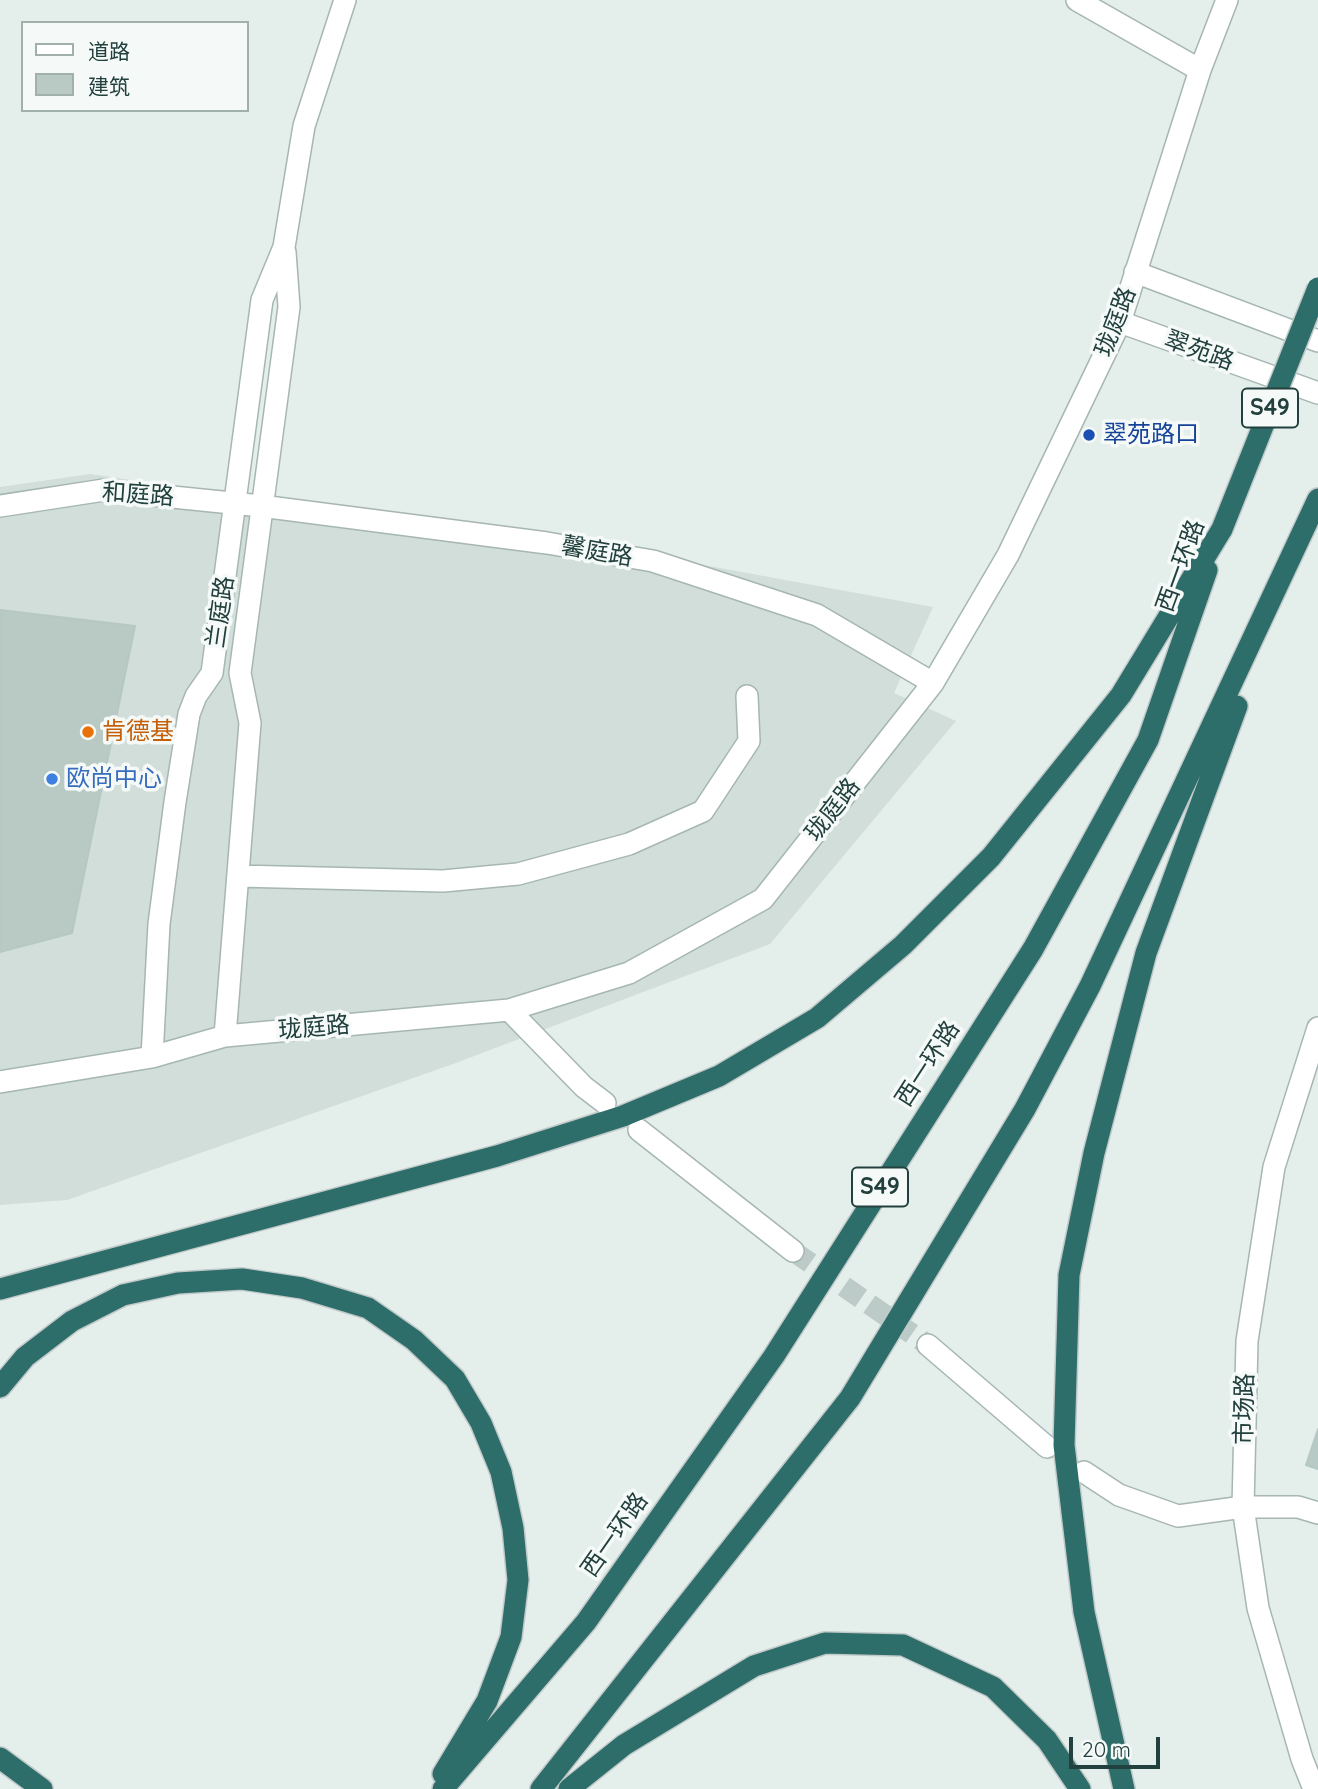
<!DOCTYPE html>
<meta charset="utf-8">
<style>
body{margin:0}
#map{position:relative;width:1318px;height:1789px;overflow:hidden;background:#e4eeeb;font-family:Quicksand,"Noto Sans SC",sans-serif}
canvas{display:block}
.legend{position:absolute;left:21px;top:21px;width:228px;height:91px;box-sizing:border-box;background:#f5faf8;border:2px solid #a1b0ad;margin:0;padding:9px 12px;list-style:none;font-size:21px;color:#22403d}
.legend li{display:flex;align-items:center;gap:14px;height:35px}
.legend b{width:35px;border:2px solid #a1b0ad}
.scale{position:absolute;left:1069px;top:1737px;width:91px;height:32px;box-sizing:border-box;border:4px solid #22403d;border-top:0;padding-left:9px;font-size:21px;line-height:24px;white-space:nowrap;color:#22403d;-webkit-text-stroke:5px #f5faf8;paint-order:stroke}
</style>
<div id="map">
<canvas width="1318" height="1789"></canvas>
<ul class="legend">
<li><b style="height:9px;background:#fff"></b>道路</li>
<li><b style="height:19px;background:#b9c9c4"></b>建筑</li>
</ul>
<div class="scale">20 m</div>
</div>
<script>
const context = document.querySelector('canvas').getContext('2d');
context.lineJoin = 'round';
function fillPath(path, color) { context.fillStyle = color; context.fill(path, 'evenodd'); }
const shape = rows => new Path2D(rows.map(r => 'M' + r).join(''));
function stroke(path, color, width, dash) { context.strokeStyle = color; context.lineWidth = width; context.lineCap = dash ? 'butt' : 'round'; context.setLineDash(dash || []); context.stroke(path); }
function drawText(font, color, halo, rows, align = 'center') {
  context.font = font + ' Quicksand,"Noto Sans SC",sans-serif'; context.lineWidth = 7; context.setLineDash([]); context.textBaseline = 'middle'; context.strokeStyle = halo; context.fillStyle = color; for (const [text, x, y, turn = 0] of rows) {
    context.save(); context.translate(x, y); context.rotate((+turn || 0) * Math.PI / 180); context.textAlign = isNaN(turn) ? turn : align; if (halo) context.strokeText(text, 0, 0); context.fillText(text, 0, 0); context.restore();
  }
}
const built = shape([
 [90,474,676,560,933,607,894,693,956,721,770,944,453,1064,67,1200,0,1205,0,487]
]);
const building = shape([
 [0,610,135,626,72,933,0,952,0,610],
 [1318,1429,1318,1469,1306,1465,1318,1429]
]);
const minorTunnel = shape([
 [793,1251,928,1345]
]);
const minor = shape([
 [1077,0,1200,70],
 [1135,272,1318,341],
 [1120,322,1318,393],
 [0,506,104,490,261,506,547,543,653,561,817,615,933,683],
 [238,876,443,881,518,874,629,844,703,811,749,741,747,696],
 [509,1010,584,1087,605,1103],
 [225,1036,250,723,240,673,289,307,285,252],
 [152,1057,159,924,175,802,189,714,196,696,212,673,262,300,284,247,304,126,345,0],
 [0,1082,152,1057,225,1036,509,1010,629,973,763,899,933,683,1008,555,1120,322,1200,70,1227,0],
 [639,1130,793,1251],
 [928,1345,1047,1447],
 [1084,1472,1119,1495,1178,1516,1243,1507,1298,1507,1318,1513],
 [1314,1789,1302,1759,1258,1608,1243,1507,1247,1341,1274,1167,1318,1028]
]);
const highway = shape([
 [0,1289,497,1156,623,1116,719,1076,817,1018,903,945,991,857,1121,695,1222,529],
 [0,1387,25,1357,72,1321,123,1295,178,1283,242,1279,302,1288,368,1308,414,1340,455,1379,481,1423,501,1472,513,1528,518,1580,511,1637,487,1701,443,1774],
 [0,1758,42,1789],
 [443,1789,586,1622,774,1356,1033,949,1148,740,1207,570],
 [541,1789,850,1398,1025,1109,1090,986,1318,499],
 [569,1789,624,1745,754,1666,825,1643,903,1645,993,1687,1047,1740,1080,1789],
 [1124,1789,1084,1612,1064,1445,1069,1275,1094,1153,1146,953,1237,706]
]);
const highwayBridge = shape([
 [1222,529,1318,288]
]);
const markers = [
 [1089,435,7,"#1a4fb4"],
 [88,732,7,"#e8710a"],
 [52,779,7,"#3f7fe0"]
];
const shields = [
 [1270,408,56],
 [880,1187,56]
];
const shieldNames = [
 ["S49",1270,408],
 ["S49",880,1187]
];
const streetNames = [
 ["珑庭路",1116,322,-69],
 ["翠苑路",1199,351,20],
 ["和庭路",138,495,4],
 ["馨庭路",597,552,10],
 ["西一环路",1181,566,-70],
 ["兰庭路",221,612,-82],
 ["珑庭路",833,810,-52],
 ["珑庭路",314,1028,-5],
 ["西一环路",928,1064,-57],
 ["市场路",1245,1409,-89],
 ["西一环路",615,1535,-55]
];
const transitNames = [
 ["翠苑路口",1103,435]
];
const foodNames = [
 ["肯德基",102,732]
];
const shopNames = [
 ["欧尚中心",66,779]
];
fillPath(built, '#d2deda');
fillPath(building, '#b9c9c4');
stroke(building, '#b6c8c3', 2);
stroke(minorTunnel, '#bdcbc8', 21, [21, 10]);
stroke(minor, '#a6b6b3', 24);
stroke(highway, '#c1cac9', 24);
stroke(minor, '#fff', 21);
stroke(highway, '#2d6d6a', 21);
stroke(highwayBridge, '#c1cac9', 24, []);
stroke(highwayBridge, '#2d6d6a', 21);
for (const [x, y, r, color] of markers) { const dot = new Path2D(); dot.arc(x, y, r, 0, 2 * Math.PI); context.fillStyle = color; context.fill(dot); stroke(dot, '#f5faf8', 2.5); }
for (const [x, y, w] of shields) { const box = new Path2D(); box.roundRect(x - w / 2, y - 19.5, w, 39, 5); context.fillStyle = '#f5faf8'; context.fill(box); stroke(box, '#22403d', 2); }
drawText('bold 23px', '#22403d', null, shieldNames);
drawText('24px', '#22403d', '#f5faf8', streetNames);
drawText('24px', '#164399', '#f5faf8', transitNames, 'left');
drawText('24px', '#c56008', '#f5faf8', foodNames, 'left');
drawText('24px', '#366cbe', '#f5faf8', shopNames, 'left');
</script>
